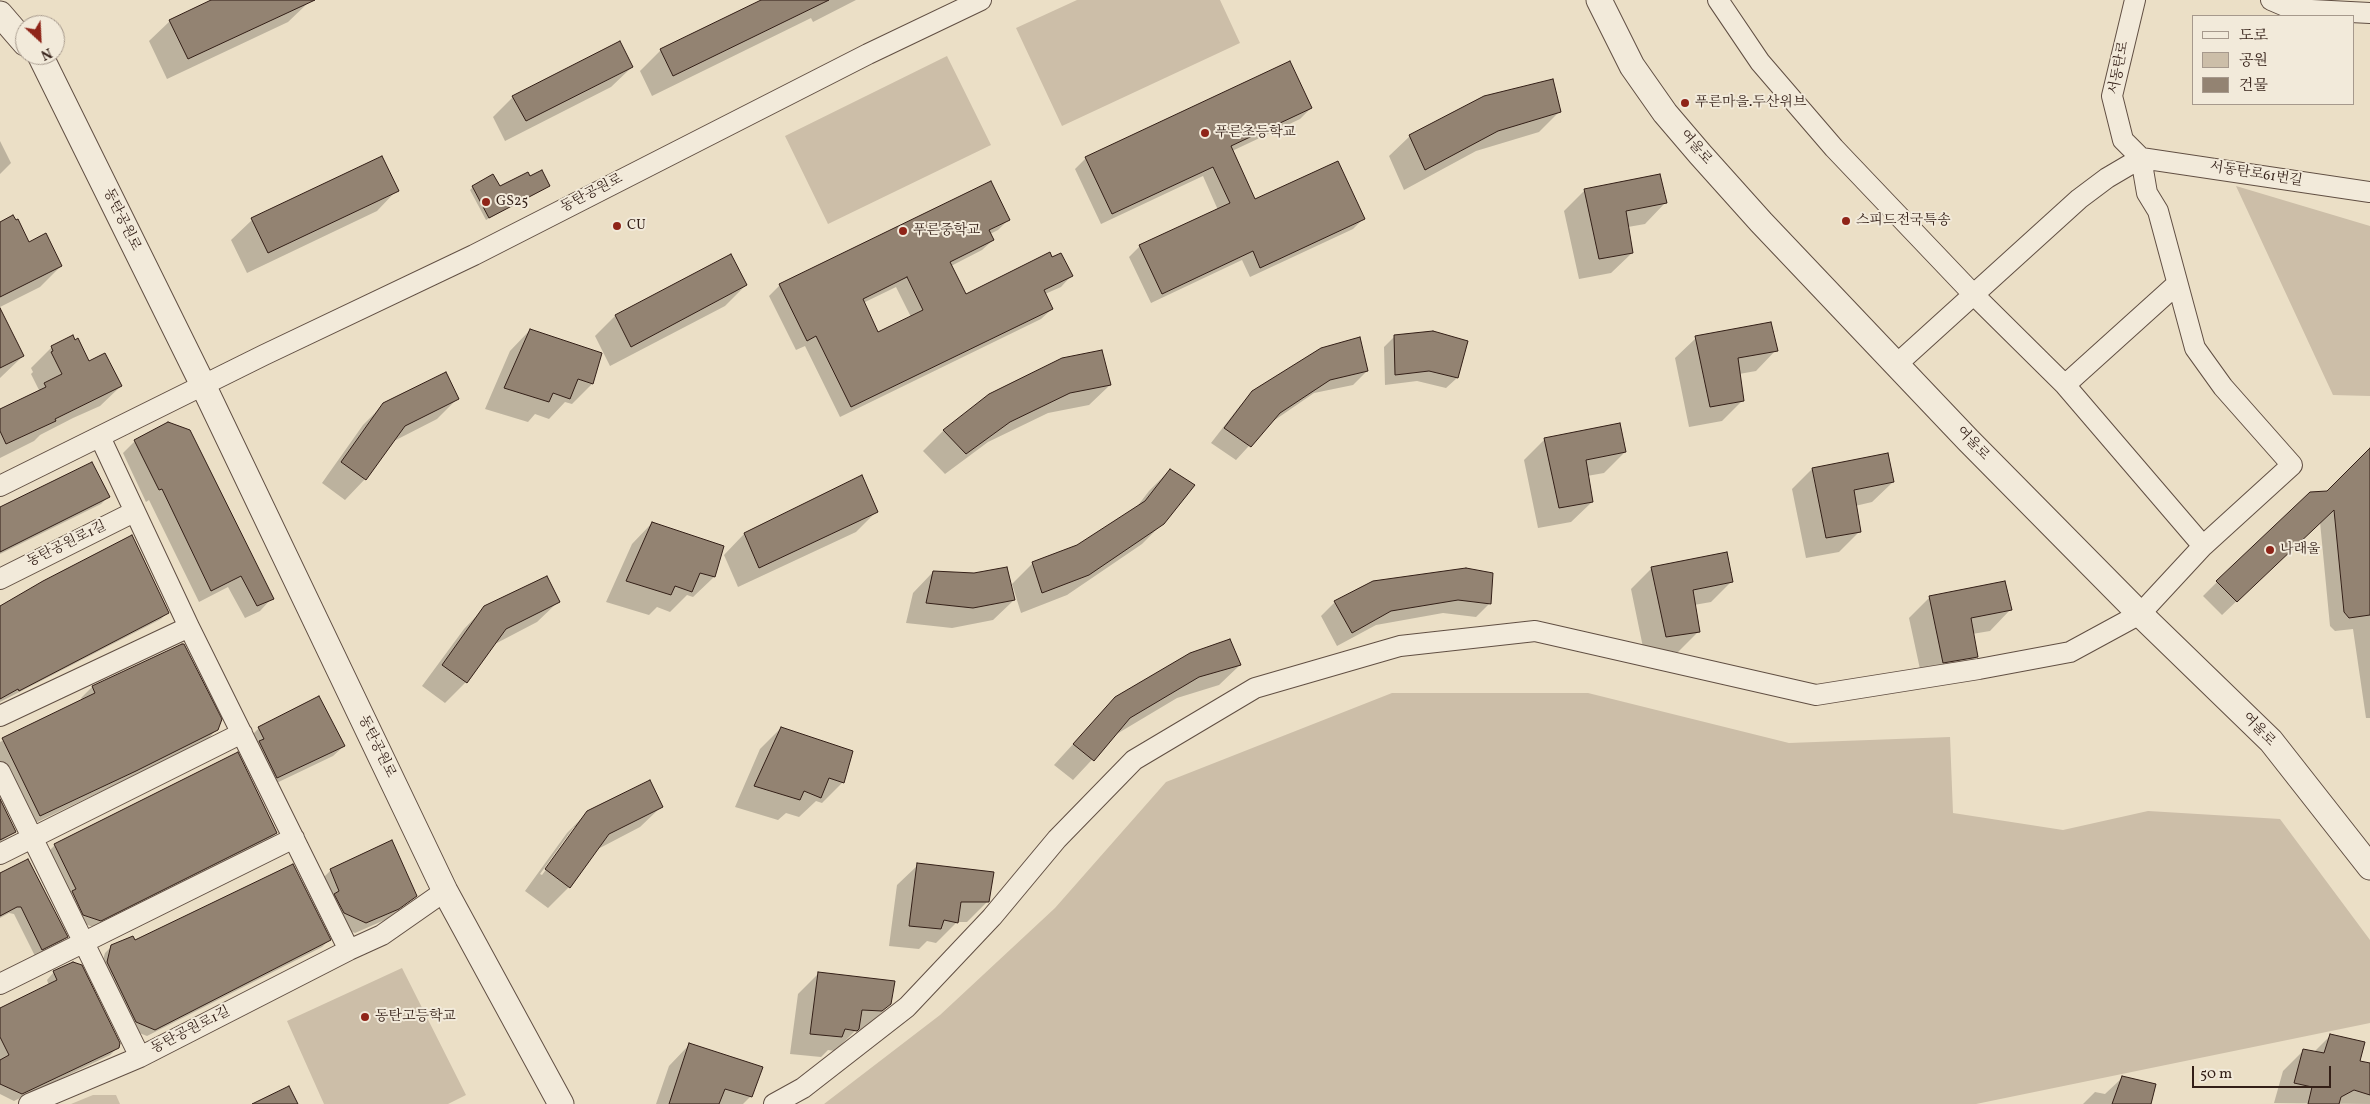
<!DOCTYPE html>
<meta charset="utf-8">
<style>
body{margin:0}
#map{position:relative;width:2370px;height:1104px;overflow:hidden;background:#ebdfc6;font-family:Vollkorn,"Noto Serif KR",serif}
canvas{display:block}
.legend{position:absolute;left:2192px;top:15px;width:162px;height:90px;box-sizing:border-box;background:#f2eada;border:1px solid #a6998c;margin:0;padding:6px 9px;list-style:none;font-size:15px;color:#331f17}
.legend li{display:flex;align-items:center;gap:10px;height:25px}
.legend b{width:25px;border:1px solid #a6998c}
.north{position:absolute;left:15px;top:15px;width:50px;height:50px;box-sizing:border-box;background:#f2eada;border:1px solid #a6998c;border-radius:50%;rotate:155deg;font-size:14px;font-weight:700;line-height:20px;text-align:center;color:#331f17}
.north::after{content:'';display:block;margin:auto;width:18px;height:22px;background:#8f2418;clip-path:polygon(50% 0,100% 100%,50% 72%,0 100%)}
.scale{position:absolute;left:2192px;top:1066px;width:139px;height:22px;box-sizing:border-box;border:2px solid #331f17;border-top:0;padding-left:6px;font-size:15px;line-height:18px;white-space:nowrap;color:#331f17;-webkit-text-stroke:4px #f2eada;paint-order:stroke}
</style>
<div id="map">
<canvas width="2370" height="1104"></canvas>
<ul class="legend">
<li><b style="height:6px;background:#f2eada"></b>도로</li>
<li><b style="height:14px;background:#ccbea8"></b>공원</li>
<li><b style="height:14px;background:#938372"></b>건물</li>
</ul>
<div class="north">N</div>
<div class="scale">50 m</div>
</div>
<script>
const context = document.querySelector('canvas').getContext('2d');
context.lineJoin = 'round';
function fillPath(path, color) { context.fillStyle = color; context.fill(path, 'evenodd'); }
const shape = rows => new Path2D(rows.map(r => 'M' + r).join(''));
function stroke(path, color, width, dash) { context.strokeStyle = color; context.lineWidth = width; context.lineCap = dash ? 'butt' : 'round'; context.setLineDash(dash || []); context.stroke(path); }
function drawText(font, color, halo, rows, align = 'center') {
  context.font = font + ' Vollkorn,"Noto Serif KR",serif'; context.lineWidth = 4; context.setLineDash([]); context.textBaseline = 'middle'; context.strokeStyle = halo; context.fillStyle = color; for (const [text, x, y, turn = 0] of rows) {
    context.save(); context.translate(x, y); context.rotate((+turn || 0) * Math.PI / 180); context.textAlign = isNaN(turn) ? turn : align; if (halo) context.strokeText(text, 0, 0); context.fillText(text, 0, 0); context.restore();
  }
}
const green = shape([
 [1077,0,1220,0,1240,43,1062,126,1016,28],
 [947,56,991,145,828,224,785,136],
 [2236,186,2370,226,2370,396,2333,395],
 [1392,693,1588,693,1789,743,1950,737,1953,813,2063,830,2148,811,2280,819,2370,940,2370,1023,1976,1104,824,1104,940,1015,1055,908,1166,782],
 [402,968,466,1095,448,1104,324,1104,287,1021],
 [93,1095,116,1095,120,1104,71,1104]
]);
const shadow = shape([
 [214,0,308,0,309,2,288,22,167,79,149,41,170,21],
 [764,0,856,0,813,22,811,18,652,96,640,71,661,50],
 [632,67,611,87,505,141,493,117,513,97],
 [1311,108,1300,119,1232,151,1255,201,1363,219,1353,229,1250,277,1242,260,1151,303,1129,257,1140,246,1218,210,1203,176,1101,224,1075,169,1086,158],
 [1560,111,1539,132,1476,151,1404,190,1389,156,1410,136],
 [0,141,11,163,0,174],
 [529,178,549,186,486,220,470,190,473,187,499,188],
 [397,190,377,211,247,273,231,240,252,220],
 [1585,190,1665,203,1645,224,1628,227,1632,253,1611,273,1579,279,1564,211],
 [1008,220,998,230,990,234,993,240,982,250,951,266,966,295,1052,259,1071,276,1061,287,1045,294,1052,309,1041,319,840,417,805,346,796,350,769,296,780,285],
 [896,287,911,317,877,333,863,303],
 [0,223,61,266,40,287,0,307],
 [730,256,746,285,725,306,610,366,595,336,615,316],
 [0,311,23,356,0,378],
 [530,330,592,384,572,404,565,402,549,419,535,414,528,422,485,409,510,351],
 [1395,336,1457,378,1446,388,1417,381,1385,385,1384,347],
 [1696,338,1776,350,1756,371,1739,374,1743,400,1722,421,1689,427,1675,358],
 [52,347,88,363,121,386,100,406,73,418,40,435,34,441,0,458,0,410,39,390,31,374,33,372,31,368],
 [1367,371,1353,385,1314,393,1269,424,1236,460,1211,443,1239,407,1253,392],
 [1110,385,1089,405,1048,413,988,442,945,474,923,451,943,431,990,395],
 [457,399,437,419,392,442,365,479,345,500,322,483,363,425,384,404],
 [1545,439,1625,452,1604,473,1587,476,1592,502,1571,522,1538,528,1524,460],
 [135,441,272,598,260,611,245,618,228,587,199,602,149,500,146,502,123,453],
 [2370,449,2370,718,2366,718,2353,629,2335,631,2330,626,2320,522,2222,615,2203,596,2217,582,2328,493],
 [1812,469,1893,482,1872,502,1855,506,1859,532,1839,552,1806,558,1792,489],
 [1170,470,1163,523,1142,544,1067,595,1021,613,1012,584,1033,563,1077,546,1136,508,1149,491],
 [861,477,876,512,856,532,738,587,724,555,744,534],
 [108,497,101,504,0,554,0,509],
 [652,523,723,547,714,577,693,597,687,595,670,612,657,607,649,615,606,602,632,544],
 [1652,568,1732,581,1711,602,1694,605,1699,631,1678,652,1645,657,1631,589],
 [933,572,1014,600,993,620,952,628,906,623,913,593],
 [1373,583,1490,603,1476,617,1443,613,1376,625,1337,646,1321,616,1335,602],
 [1930,597,2010,610,1990,631,1972,634,1976,657,1955,677,1923,683,1909,618],
 [558,602,537,622,493,645,466,682,445,703,422,686,464,629,485,607],
 [0,607,168,612,161,619,0,702],
 [184,646,217,729,206,741,29,826,0,767,0,742,83,701,81,698,92,687],
 [1240,665,1219,685,1177,698,1115,735,1073,780,1054,765,1115,698],
 [259,728,344,746,333,756,266,788,248,739],
 [781,728,843,782,822,803,816,801,799,817,786,813,778,820,735,807,760,749],
 [237,754,276,833,269,840,93,927,77,921,48,852,54,846],
 [0,801,15,832,0,842],
 [661,807,640,827,596,850,569,887,548,908,525,891,567,833,588,812],
 [574,827,577,827,542,875,540,874],
 [391,841,416,896,387,919,355,933,334,924,320,881,330,871],
 [918,865,988,901,967,922,957,922,936,943,927,941,919,949,889,946,897,885],
 [0,874,66,937,59,944,35,956,14,914,9,913,0,918],
 [329,940,322,947,147,1036,129,1029,100,970,105,953,112,946,134,941],
 [54,972,117,1048,110,1055,14,1101,0,1094,0,1010,49,986,47,980],
 [819,973,890,1004,869,1025,860,1032,855,1031,835,1051,828,1050,821,1057,790,1054,798,994],
 [2330,1036,2358,1062,2370,1065,2370,1104,2274,1103,2283,1071,2303,1051,2314,1052],
 [689,1045,751,1096,743,1104,656,1104,669,1066],
 [2122,1078,2151,1104,2083,1104,2095,1092,2105,1094]
]);
const building = shape([
 [211,0,315,0,188,59,169,20,211,0],
 [761,0,829,0,673,76,660,49,761,0],
 [620,41,633,67,526,121,512,96,620,41],
 [1290,61,1312,108,1231,146,1255,199,1338,161,1365,219,1260,268,1253,251,1162,294,1139,245,1230,203,1213,167,1112,214,1085,157,1290,61],
 [1553,79,1561,112,1498,131,1425,170,1409,135,1484,96,1553,79],
 [382,156,399,191,268,253,251,218,382,156],
 [542,170,550,186,489,218,472,186,493,174,500,186,528,172,530,176,542,170],
 [1660,174,1667,203,1626,211,1633,253,1599,259,1584,189,1660,174],
 [991,181,1010,220,989,230,994,240,950,262,966,294,1050,252,1052,257,1061,253,1073,276,1044,290,1053,309,851,407,816,336,807,341,779,284,991,181],
 [907,277,923,310,878,332,863,299,907,277],
 [13,215,16,220,18,219,29,242,46,233,62,266,0,297,0,222,13,215],
 [731,254,747,285,631,347,615,315,731,254],
 [0,308,24,356,0,368,0,308],
 [1771,322,1778,351,1738,358,1744,401,1710,407,1695,336,1771,322],
 [530,329,602,353,593,384,578,379,570,399,553,393,549,402,504,388,530,329],
 [1433,331,1468,341,1458,378,1429,371,1395,375,1394,335,1433,331],
 [73,335,75,340,78,338,89,361,105,353,122,386,55,419,56,421,6,444,0,431,0,409,46,387,44,383,62,374,51,352,53,351,51,346,73,335],
 [1360,337,1368,371,1330,380,1280,413,1251,447,1224,428,1252,391,1321,348,1360,337],
 [1102,350,1111,385,1070,393,1010,422,966,454,943,430,989,394,1062,358,1102,350],
 [446,372,459,399,405,426,366,480,341,462,383,403,446,372],
 [168,422,190,430,274,599,257,606,241,576,211,591,162,489,159,490,134,440,168,422],
 [1620,423,1626,452,1586,460,1593,502,1559,508,1544,438,1620,423],
 [2370,448,2370,615,2349,618,2344,612,2334,510,2237,602,2216,581,2310,492,2327,491,2370,448],
 [1888,453,1894,482,1854,490,1861,532,1826,538,1812,468,1888,453],
 [92,462,110,497,0,552,0,507,92,462],
 [1170,469,1195,485,1164,524,1089,575,1042,593,1032,562,1077,545,1145,501,1170,469],
 [862,475,878,512,759,568,744,533,862,475],
 [652,522,724,546,715,577,700,573,692,592,675,586,671,595,626,581,652,522],
 [132,535,169,613,19,691,18,689,0,699,0,606,43,581,132,535],
 [1727,552,1733,582,1693,590,1700,632,1666,637,1651,567,1727,552],
 [1007,567,1015,600,973,608,926,603,933,571,974,573,1007,567],
 [1466,568,1493,573,1491,604,1458,600,1391,611,1352,633,1334,601,1373,581,1466,568],
 [547,576,560,602,506,629,467,683,442,665,484,606,547,576],
 [2005,581,2012,610,1971,618,1978,657,1943,663,1929,596,2005,581],
 [1230,639,1241,665,1199,677,1130,718,1094,761,1073,744,1115,697,1190,653,1230,639],
 [182,644,184,644,222,719,218,730,136,771,40,816,2,738,95,693,92,686,182,644],
 [319,696,345,746,277,778,259,741,264,739,258,727,319,696],
 [781,727,853,751,844,783,829,778,821,798,804,791,800,800,754,786,781,727],
 [238,752,277,833,101,921,83,915,72,891,76,889,54,844,238,752],
 [650,780,663,807,609,834,570,888,545,869,587,811,650,780],
 [0,799,16,832,0,840,0,799],
 [392,840,417,896,399,909,366,923,344,913,334,894,339,891,330,869,392,840],
 [28,859,68,937,42,950,21,907,17,907,0,916,0,873,28,859],
 [917,863,994,872,989,902,961,902,958,923,944,920,941,929,909,926,917,863],
 [293,864,331,940,155,1030,136,1022,107,962,111,945,133,936,135,940,293,864],
 [73,962,82,965,120,1043,119,1048,22,1094,0,1084,0,1060,9,1055,0,1037,0,1008,57,980,53,971,73,962],
 [818,972,895,981,891,1004,882,1011,862,1010,859,1029,857,1031,845,1029,842,1037,810,1034,818,972],
 [2330,1034,2365,1042,2360,1061,2370,1063,2370,1095,2354,1090,2341,1097,2339,1104,2308,1104,2312,1087,2294,1083,2303,1049,2324,1053,2330,1034],
 [689,1043,763,1067,752,1097,725,1089,719,1104,669,1104,689,1043],
 [2122,1076,2156,1084,2151,1104,2112,1104,2122,1076],
 [289,1086,298,1104,252,1104,289,1086]
]);
const minor = shape([
 [1718,0,1760,62,1834,148,1974,295,2065,385,2203,546],
 [2135,0,2112,96,2123,140,2141,158,2370,192],
 [2271,0,2292,9,2370,13],
 [2065,385,2177,284],
 [100,437,189,627,349,950],
 [0,486,264,355,474,255,868,54,981,0],
 [0,579,134,512],
 [0,716,189,627],
 [0,772,140,1057],
 [0,854,242,733],
 [0,984,294,838],
 [29,1104,140,1057,349,950,382,935,445,891],
 [774,1104,803,1088,907,1007,992,917,1057,839,1134,760,1255,688,1400,646,1535,631,1816,695,1979,669,2070,652,2140,614,2203,546,2292,465,2223,387,2195,348,2158,211,2147,193,2141,158,2107,178,2079,199,1897,364]
]);
const tertiary = shape([
 [1599,0,1632,66,1665,113,1700,154,1761,222,1968,440,2140,614,2271,741,2370,867],
 [0,14,25,43],
 [40,55,203,385,445,891,561,1104]
]);
const markers = [
 [1685,103,5,"#8f2418"],
 [1205,133,5,"#8f2418"],
 [486,202,5,"#8f2418"],
 [1846,221,5,"#8f2418"],
 [617,226,5,"#8f2418"],
 [903,231,5,"#8f2418"],
 [2270,550,5,"#8f2418"],
 [365,1017,5,"#8f2418"]
];
const streetNames = [
 ["서동탄로",2120,68,-79],
 ["여울로",1695,148,49],
 ["서동탄로61번길",2256,175,9],
 ["동탄공원로",592,194,-27],
 ["동탄공원로",121,220,64],
 ["여울로",1972,444,46],
 ["동탄공원로1길",67,545,-26],
 ["여울로",2258,730,46],
 ["동탄공원로",376,747,64],
 ["동탄공원로1길",191,1031,-27]
];
const poiNames = [
 ["푸른마을.두산위브",1695,103],
 ["푸른초등학교",1215,133],
 ["GS25",496,202],
 ["스피드전국특송",1856,221],
 ["CU",627,226],
 ["푸른중학교",913,231],
 ["나래울",2280,550],
 ["동탄고등학교",375,1017]
];
fillPath(green, '#ccbea8');
fillPath(shadow, '#0003');
fillPath(building, '#938372');
stroke(building, '#331f17', 1);
stroke(minor, '#614f43', 22);
stroke(tertiary, '#614f43', 27);
stroke(minor, '#f2eada', 20);
stroke(tertiary, '#f2eada', 25);
for (const [x, y, r, color] of markers) { const dot = new Path2D(); dot.arc(x, y, r, 0, 2 * Math.PI); context.fillStyle = color; context.fill(dot); stroke(dot, '#f2eada', 2); }
drawText('14px', '#331f17', '#f2eada', streetNames);
drawText('14px', '#331f17', '#f2eada', poiNames, 'left');
</script>
